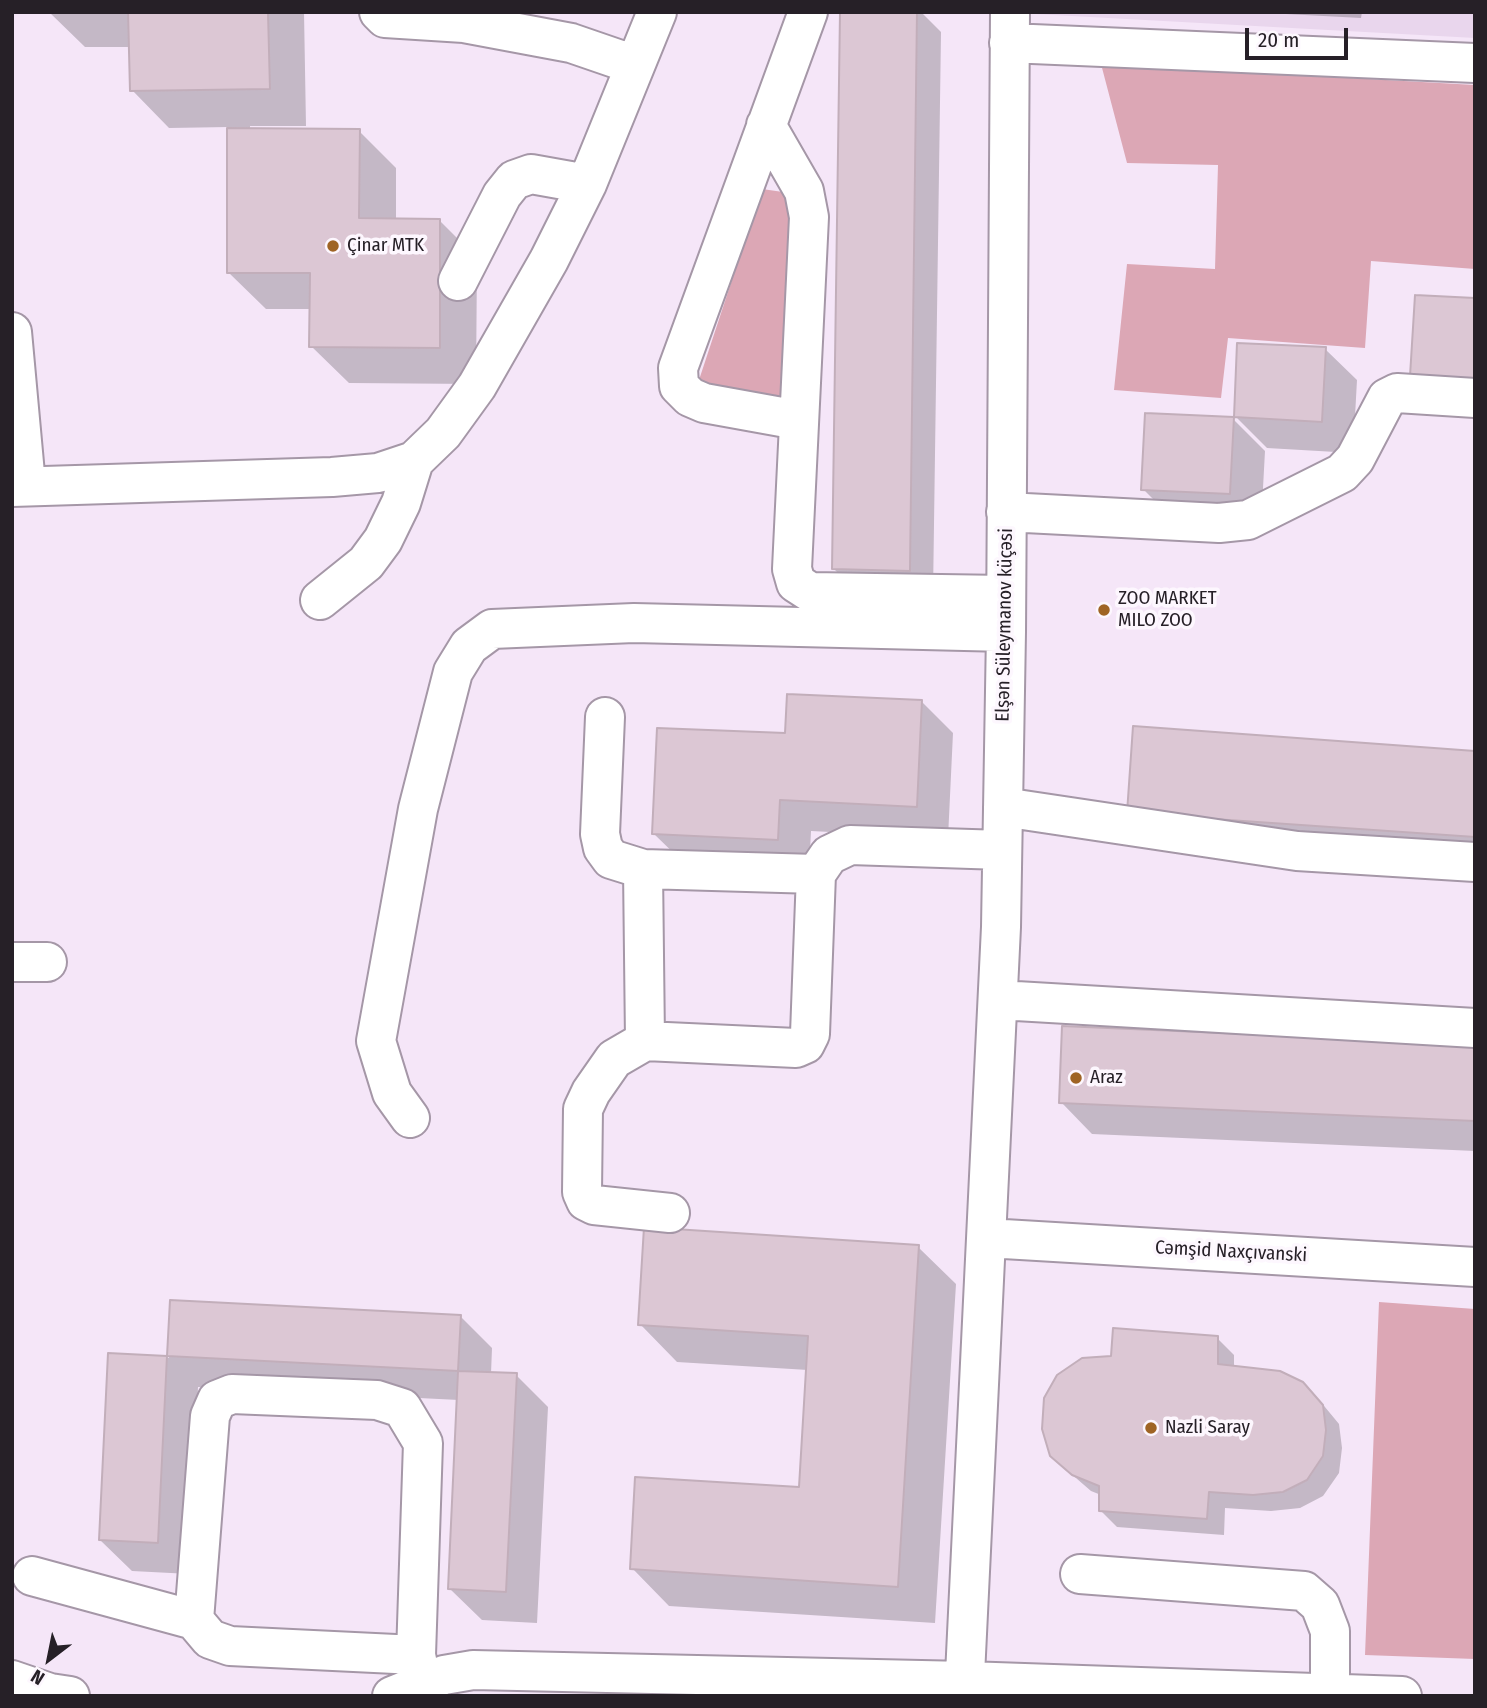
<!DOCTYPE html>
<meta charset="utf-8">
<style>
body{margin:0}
#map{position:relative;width:1487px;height:1708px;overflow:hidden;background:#f5e6f8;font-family:"Fira Sans Condensed",sans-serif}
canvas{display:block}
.frame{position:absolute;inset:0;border:14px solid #262027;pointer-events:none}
.north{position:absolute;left:14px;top:1624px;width:70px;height:70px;-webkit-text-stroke:5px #fdf7fe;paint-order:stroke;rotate:212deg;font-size:19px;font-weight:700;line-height:28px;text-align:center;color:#262027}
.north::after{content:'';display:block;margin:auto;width:24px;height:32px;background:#262027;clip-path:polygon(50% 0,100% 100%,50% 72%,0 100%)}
.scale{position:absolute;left:1245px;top:28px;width:103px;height:32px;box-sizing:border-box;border:4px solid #262027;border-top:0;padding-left:9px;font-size:21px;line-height:24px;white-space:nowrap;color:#262027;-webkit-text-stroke:5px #fdf7fe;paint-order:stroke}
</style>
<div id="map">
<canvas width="1487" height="1708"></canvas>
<div class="frame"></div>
<div class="north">N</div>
<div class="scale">20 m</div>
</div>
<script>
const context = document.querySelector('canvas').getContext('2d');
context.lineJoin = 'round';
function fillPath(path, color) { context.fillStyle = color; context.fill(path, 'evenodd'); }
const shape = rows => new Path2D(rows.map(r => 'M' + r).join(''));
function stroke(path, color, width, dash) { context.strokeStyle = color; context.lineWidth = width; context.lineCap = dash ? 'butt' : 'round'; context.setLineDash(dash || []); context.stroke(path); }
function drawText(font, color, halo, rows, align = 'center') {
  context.font = font + ' "Fira Sans Condensed",sans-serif'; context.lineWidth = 7; context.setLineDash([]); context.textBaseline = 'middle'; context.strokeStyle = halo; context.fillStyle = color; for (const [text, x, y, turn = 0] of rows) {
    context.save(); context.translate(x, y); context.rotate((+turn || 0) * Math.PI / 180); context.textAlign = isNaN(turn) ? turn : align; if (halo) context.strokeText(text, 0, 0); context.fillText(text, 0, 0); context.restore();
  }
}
const built = shape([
 [1035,12,1475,12,1475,38,1035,14]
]);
const green = shape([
 [1101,64,1475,85,1475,269,1371,261,1365,348,1228,338,1221,398,1114,390,1127,264,1215,269,1218,165,1127,163],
 [762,189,790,193,786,404,698,383],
 [1379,1302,1475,1309,1475,1659,1365,1655]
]);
const shadow = shape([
 [49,12,304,12,306,126,250,126,250,130,359,131,396,168,396,220,439,220,477,258,476,384,349,383,311,346,311,309,266,309,228,272,229,127,169,128,132,90,131,47,85,47],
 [841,12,921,12,941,32,933,594,858,593,834,569],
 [1248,12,1362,12,1361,18],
 [1325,349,1357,380,1353,453,1267,448,1236,417],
 [1233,419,1265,451,1261,525,1175,521,1143,489],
 [921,701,953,733,948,838,811,831,809,871,686,865,654,834],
 [1475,753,1475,866,1129,812],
 [1475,1046,1475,1151,1092,1134,1061,1102],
 [918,1247,956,1284,935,1623,669,1606,632,1568,801,1489,808,1370,677,1362,640,1324],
 [172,1301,460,1316,492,1348,491,1374,516,1375,548,1407,537,1623,482,1620,450,1589,459,1400,198,1387,190,1574,132,1571,100,1540,109,1354,169,1358],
 [1217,1338,1234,1355,1234,1367,1302,1383,1320,1401,1339,1424,1342,1448,1339,1473,1323,1496,1300,1508,1271,1511,1225,1508,1224,1535,1117,1527,1100,1510,1101,1495,1091,1491,1069,1472,1112,1358]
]);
const building = shape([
 [128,12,268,12,270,89,130,91,128,12],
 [840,12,917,12,910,571,832,569,840,12],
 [227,128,360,129,359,218,440,219,440,348,309,347,310,273,227,273,227,128],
 [1415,295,1475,298,1475,380,1410,376,1415,295],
 [1237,343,1326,347,1322,422,1234,417,1237,343],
 [1145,413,1234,417,1230,494,1141,490,1145,413],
 [787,694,922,700,917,807,780,800,778,840,652,834,657,728,785,733,787,694],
 [1133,726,1475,751,1475,837,1127,813,1133,726],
 [1062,1026,1475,1044,1475,1121,1059,1103,1062,1026],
 [644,1227,919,1245,898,1587,630,1569,635,1477,799,1487,808,1336,638,1325,644,1227],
 [170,1300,461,1315,458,1371,167,1356,170,1300],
 [1113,1328,1218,1336,1218,1364,1280,1371,1303,1382,1323,1405,1326,1430,1323,1456,1307,1480,1283,1492,1253,1495,1209,1492,1207,1519,1099,1511,1099,1486,1072,1475,1050,1456,1042,1429,1044,1398,1057,1375,1082,1358,1111,1356,1113,1328],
 [108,1353,167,1356,158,1543,99,1540,108,1353],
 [458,1371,517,1373,506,1592,448,1589,458,1371]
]);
const minor = shape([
 [379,12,385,18,464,23,571,43,635,65],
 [1009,43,1475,63],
 [766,125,804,191,809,217,792,569,796,583,810,592,1006,595],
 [458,281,502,195,514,180,531,174,587,184],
 [12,332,26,485],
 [798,420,704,403,690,397,679,386,678,368,808,12],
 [12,487,332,477,378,473,414,461,443,433,477,386,549,260,587,184,657,12],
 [1006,512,1219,523,1248,520,1342,473,1355,459,1387,398,1397,393,1475,398],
 [320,600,366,563,383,540,401,503,414,461],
 [605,717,600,834,603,848,611,859,643,869,645,1041],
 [1003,807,1297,851,1475,862],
 [643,869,816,874],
 [12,962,47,962],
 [999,1000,1475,1028],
 [410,1118,392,1093,376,1041,418,809,453,672,469,646,492,629,634,623,1006,632],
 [670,1213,594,1205,586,1201,582,1192,583,1109,591,1092,614,1059,645,1041,796,1048,805,1044,810,1034,816,874,829,855,850,845,1002,850],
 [987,1238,1475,1267],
 [1080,1574,1304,1591,1320,1605,1330,1631,1330,1692],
 [32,1576,194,1620,210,1639,230,1646,416,1655],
 [194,1620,210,1416,217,1400,232,1394,377,1400,402,1408,423,1443,416,1655,422,1685],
 [12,1680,50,1693,70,1696],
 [392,1696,444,1675,473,1670,966,1681,1402,1696],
 [964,1696,1001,927,1006,632,1010,12]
]);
const markers = [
 [333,246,7,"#9f6424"],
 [1104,610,7,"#9f6424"],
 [1076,1078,7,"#9f6424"],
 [1151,1428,7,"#9f6424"]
];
const poiNames = [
 ["Çinar MTK",347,246],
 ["ZOO MARKET",1118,599],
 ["MILO ZOO",1118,621],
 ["Araz",1090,1078],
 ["Nazli Saray",1165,1428]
];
const streetNames = [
 ["Elşən Süleymanov küçəsi",1005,625,-89],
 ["Cəmşid Naxçıvanski",1231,1252,3]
];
fillPath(built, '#e9d6ed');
fillPath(green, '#dca7b5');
fillPath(shadow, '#0003');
fillPath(building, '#dcc7d4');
stroke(building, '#c2aeba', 2);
stroke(minor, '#a597a7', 42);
stroke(minor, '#fff', 38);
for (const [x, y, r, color] of markers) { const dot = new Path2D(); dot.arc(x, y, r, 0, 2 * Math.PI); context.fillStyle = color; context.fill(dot); stroke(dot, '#fdf7fe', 2.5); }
drawText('19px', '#262027', '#fdf7fe', poiNames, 'left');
drawText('19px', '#262027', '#fdf7fe', streetNames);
</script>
